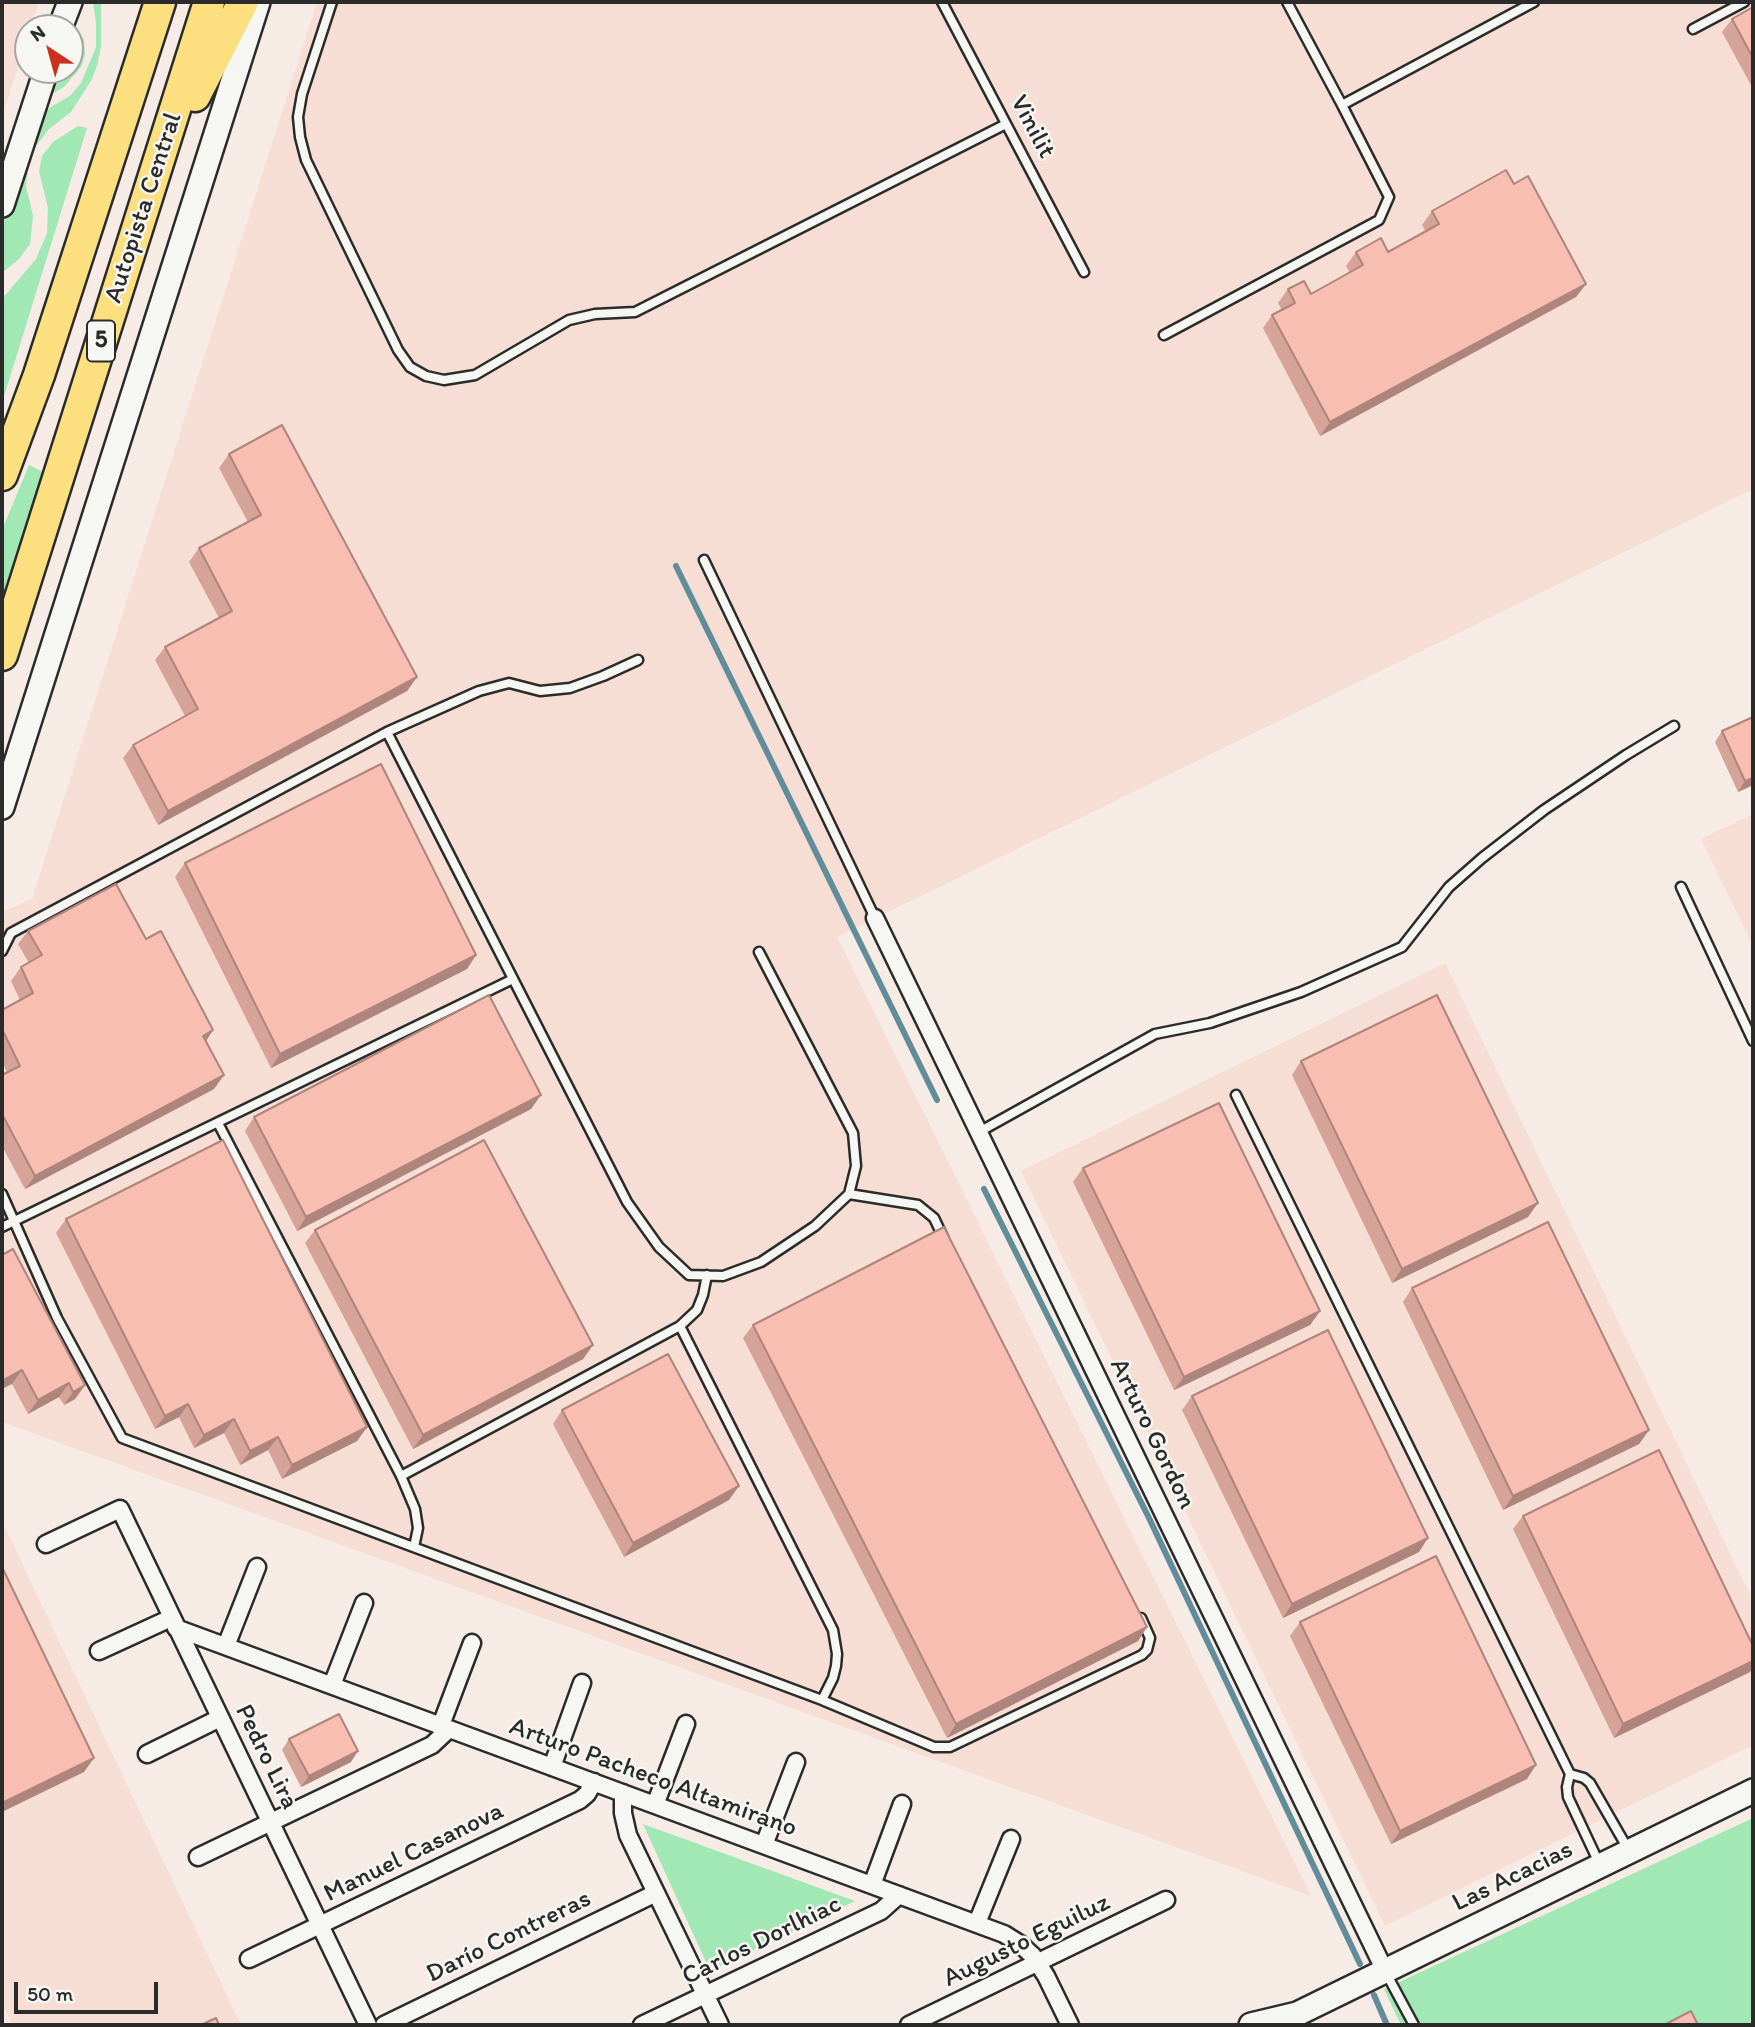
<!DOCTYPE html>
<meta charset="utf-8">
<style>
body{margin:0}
#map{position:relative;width:1755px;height:2027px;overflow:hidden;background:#f6ebe5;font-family:Itim,sans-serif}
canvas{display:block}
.frame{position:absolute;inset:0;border:4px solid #2b2b2b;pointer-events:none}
.north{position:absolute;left:14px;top:14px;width:70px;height:70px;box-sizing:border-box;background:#f6f6f2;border:2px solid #a5a5a2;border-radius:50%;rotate:324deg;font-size:19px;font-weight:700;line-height:28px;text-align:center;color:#2b2b2b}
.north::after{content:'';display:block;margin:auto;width:24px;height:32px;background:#c8321e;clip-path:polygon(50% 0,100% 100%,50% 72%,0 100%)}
.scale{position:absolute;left:14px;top:1982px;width:144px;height:32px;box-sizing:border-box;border:4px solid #2b2b2b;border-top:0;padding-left:9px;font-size:21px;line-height:24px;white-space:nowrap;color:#2b2b2b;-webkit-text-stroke:5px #f6f6f2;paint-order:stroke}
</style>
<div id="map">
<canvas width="1755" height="2027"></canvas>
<div class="frame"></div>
<div class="north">N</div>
<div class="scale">50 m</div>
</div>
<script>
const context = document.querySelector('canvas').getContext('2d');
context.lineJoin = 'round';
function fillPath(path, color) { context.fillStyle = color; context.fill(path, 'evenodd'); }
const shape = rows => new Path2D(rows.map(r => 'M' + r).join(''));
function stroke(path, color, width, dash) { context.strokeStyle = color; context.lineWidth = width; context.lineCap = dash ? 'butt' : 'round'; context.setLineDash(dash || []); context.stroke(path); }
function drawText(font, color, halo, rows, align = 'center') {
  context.font = font + ' Itim,sans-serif'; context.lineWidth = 5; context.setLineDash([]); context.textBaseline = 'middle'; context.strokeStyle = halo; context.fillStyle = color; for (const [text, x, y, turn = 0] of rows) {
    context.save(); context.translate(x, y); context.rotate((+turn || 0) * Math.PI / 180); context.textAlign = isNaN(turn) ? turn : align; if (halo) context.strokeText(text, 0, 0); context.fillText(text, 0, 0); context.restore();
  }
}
const built = shape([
 [2,2,39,2,30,28,28,28,28,36,2,117],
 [317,2,1753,2,1753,489,837,937,1311,1896,2,1422,2,912,32,899],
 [1753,814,1753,946,1701,839],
 [1445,963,1753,1601,1753,1745,1385,1926,1021,1171],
 [2,1521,241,2025,13,2025,2,2004]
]);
const green = shape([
 [93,2,101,2,101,47,97,66,92,79,71,112,49,129,30,154,26,186,33,216,30,244,19,259,2,273,2,224,35,122,51,107,71,95,81,83,96,47,96,23],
 [72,19,84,40,85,55,81,67,64,87,52,94,44,95,52,70,70,70],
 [78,126,87,128,2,403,2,299,36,259,47,233,48,208,39,171,42,156,53,142],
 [29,465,45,473,2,610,2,530],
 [1753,1818,1753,2025,1401,2025,1384,1989],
 [643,1824,855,1901,710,1971]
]);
const stream = shape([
 [676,566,937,1100],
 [984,1189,1149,1518,1360,1964],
 [1374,1995,1387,2025]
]);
const lane = shape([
 [332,2,302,94,298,117,300,137,306,160,398,350,410,367,426,376,444,380,475,375,569,320,595,314,635,312,1006,124],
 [942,2,1084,272],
 [1287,2,1342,105,1534,2],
 [1693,29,1744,2],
 [1164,335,1379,220,1389,197,1342,105],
 [704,560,875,918],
 [387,732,627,1202,659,1247,689,1275,723,1276,761,1262,815,1226,849,1194,856,1166,853,1133,759,952],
 [1681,887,1753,1041],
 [2,951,11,933,387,732,479,691,509,683,540,691,570,688,603,676,638,660],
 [1236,1095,1570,1774,1567,1787,1568,1797,1599,1863],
 [218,1123,401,1476,415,1509,418,1528,414,1547],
 [979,1132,1155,1034,1210,1023,1301,992,1402,947,1449,887,1482,858,1544,810,1626,755,1674,726],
 [2,1194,57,1318,122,1438,822,1700,934,1747,950,1747,1142,1655,1147,1650,1150,1638,1141,1618],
 [849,1194,918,1205,934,1218,943,1237],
 [2,1227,513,979],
 [680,1326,833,1630,837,1654,836,1666,833,1678,822,1700],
 [401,1476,680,1326,697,1310,703,1295,707,1275],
 [1570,1774,1584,1778,1590,1783,1628,1849],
 [1386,1973,1414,2025]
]);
const street = shape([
 [875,918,1385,1971],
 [46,1544,120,1509,368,2025],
 [176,1628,1004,1934,1020,1944,1033,1956,1046,1976,1070,2025],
 [226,1646,257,1567],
 [99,1651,171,1618],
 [332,1685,364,1603],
 [441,1725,472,1643],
 [147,1754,220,1718],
 [552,1767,582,1683],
 [623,1793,623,1813,628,1835,720,2025],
 [655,1805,686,1724],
 [764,1845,796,1762],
 [198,1857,432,1745,449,1729],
 [872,1885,902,1804],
 [977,1923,1011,1839],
 [249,1959,580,1800,587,1794,594,1782],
 [384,2025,656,1893],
 [642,2025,881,1911,899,1895],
 [909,2025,1166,1900]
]);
const secondary = shape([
 [60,28,70,2],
 [2,205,46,70],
 [2,807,258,2],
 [1251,2025,1297,2014,1753,1791]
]);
const highway = shape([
 [195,96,243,2],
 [2,475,39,375,160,2],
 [2,655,209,2]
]);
const wall = shape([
 [1753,7,1753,89,1722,32,1732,19],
 [1514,184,1586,284,1576,297,1320,436,1263,328,1272,315,1282,310,1278,303,1288,289,1311,294,1350,273,1346,266,1356,252,1388,252,1426,232,1422,225,1432,211],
 [229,454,417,677,407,691,158,825,123,758,133,745,185,716,155,660,165,647,219,618,189,562,199,548,248,522,219,468],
 [1753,717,1753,785,1738,792,1715,742,1722,731],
 [185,863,476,955,467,969,271,1068,175,877],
 [28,931,146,939,213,1030,206,1041,224,1075,214,1089,25,1189,2,1146,2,1075,7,1072,2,1062,2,1010,20,1000,11,981,21,967,29,963,18,944],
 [1301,1061,1528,1217,1392,1283,1292,1075],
 [531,1109,297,1231,245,1131,254,1117],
 [1083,1168,1320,1311,1310,1325,1174,1390,1073,1182],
 [66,1219,367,1427,357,1441,282,1479,268,1450,240,1465,224,1433,194,1448,179,1417,155,1429,56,1233],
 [315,1230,593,1345,583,1359,413,1449,305,1243],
 [2,1255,85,1385,75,1399,64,1405,59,1397,28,1414,12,1384],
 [1412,1288,1649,1430,1639,1444,1503,1510,1403,1302],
 [753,1325,1147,1627,1138,1641,947,1738,743,1338],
 [1192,1396,1419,1552,1283,1618,1182,1410],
 [562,1410,729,1500,624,1557,553,1424],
 [1523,1516,1753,1646,1753,1666,1750,1672,1614,1738,1513,1529],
 [1300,1622,1527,1779,1391,1844,1290,1636],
 [289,1739,351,1762,301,1787,282,1750]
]);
const shadedWall = shape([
 [1586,284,1576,297,1320,436,1330,422],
 [417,677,407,691,158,825,168,811],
 [1753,778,1753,785,1738,792,1745,781],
 [476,955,467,969,271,1068,280,1054],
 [213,1030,204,1044,203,1036],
 [224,1075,214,1089,25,1189,35,1176],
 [541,1095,531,1109,297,1231,306,1217],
 [1538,1203,1528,1217,1392,1283,1402,1269],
 [1320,1311,1310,1325,1174,1390,1184,1377],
 [593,1345,583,1359,413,1449,423,1435],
 [22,1370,12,1384,2,1389,2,1381],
 [69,1383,59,1397,28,1414,38,1400],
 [85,1385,75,1399,64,1405,73,1392],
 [188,1404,179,1417,155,1429,165,1416],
 [234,1419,224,1433,194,1448,204,1435],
 [367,1427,357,1441,282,1479,292,1465],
 [1649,1430,1639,1444,1503,1510,1513,1496],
 [278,1437,268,1450,240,1465,250,1451],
 [739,1486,729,1500,624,1557,633,1543],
 [1428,1538,1419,1552,1283,1618,1292,1604],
 [1147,1627,1138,1641,947,1738,956,1724],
 [1753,1661,1753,1666,1750,1672,1614,1738,1623,1724],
 [358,1751,351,1762,301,1787,309,1776],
 [94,1758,84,1772,2,1812,2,1803],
 [1536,1765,1527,1779,1391,1844,1400,1831]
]);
const building = shape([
 [1753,7,1753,58,1732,19,1753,7],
 [1506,170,1514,184,1528,176,1586,284,1330,422,1272,315,1295,303,1288,289,1304,281,1311,294,1363,265,1356,252,1381,238,1388,252,1439,224,1432,211,1506,170],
 [282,425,417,677,168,811,133,745,198,709,165,647,232,611,199,548,261,515,229,454,282,425],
 [1753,717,1753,778,1745,781,1722,731,1753,717],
 [381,764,476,955,280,1054,185,863,381,764],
 [116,884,146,939,161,931,213,1030,203,1036,224,1075,35,1176,2,1114,2,1075,20,1066,2,1029,2,1010,33,993,21,967,42,955,28,931,116,884],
 [489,995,541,1095,306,1217,254,1117,489,995],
 [1437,995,1538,1203,1402,1269,1301,1061,1437,995],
 [1219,1103,1320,1311,1184,1377,1083,1168,1219,1103],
 [223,1140,367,1427,292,1465,278,1437,250,1451,234,1419,204,1435,188,1404,165,1416,66,1219,223,1140],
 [484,1140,593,1345,423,1435,315,1230,484,1140],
 [1548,1222,1649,1430,1513,1496,1412,1288,1548,1222],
 [944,1227,1147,1627,956,1724,753,1325,944,1227],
 [13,1249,85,1385,73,1392,69,1383,38,1400,22,1370,2,1381,2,1255,13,1249],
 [1328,1330,1428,1538,1292,1604,1192,1396,1328,1330],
 [668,1354,739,1486,633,1543,562,1410,668,1354],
 [1659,1450,1753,1646,1753,1661,1623,1724,1523,1516,1659,1450],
 [1436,1556,1536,1765,1400,1831,1300,1622,1436,1556],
 [2,1567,94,1758,2,1803,2,1567],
 [339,1714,358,1751,309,1776,289,1739,339,1714],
 [1691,2011,1698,2025,1664,2025,1691,2011],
 [216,2018,219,2025,201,2025,216,2018]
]);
const shields = [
 [101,341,28]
];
const shieldNames = [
 ["5",101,341]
];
const streetNames = [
 ["Vinilit",1032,127,62],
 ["Autopista Central",144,208,-72],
 ["Arturo Gordon",1152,1434,64],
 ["Pedro Lira",266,1757,64],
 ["Arturo Pacheco Altamirano",653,1778,20],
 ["Manuel Casanova",414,1853,-26],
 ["Las Acacias",1513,1877,-26],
 ["Darío Contreras",509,1937,-26],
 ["Carlos Dorlhiac",762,1941,-26],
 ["Augusto Eguiluz",1027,1941,-26]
];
fillPath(built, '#f7ded5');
fillPath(green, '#a2e8b4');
stroke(stream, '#618d9b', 6);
stroke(lane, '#2b2b2b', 13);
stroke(street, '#2b2b2b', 21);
stroke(secondary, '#2b2b2b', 28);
stroke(highway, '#2b2b2b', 35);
stroke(lane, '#f6f6f2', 8);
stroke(street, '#f6f6f2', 16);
stroke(secondary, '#f6f6f2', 23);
stroke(highway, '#fce080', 30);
fillPath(wall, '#d5a398');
fillPath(shadedWall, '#ae857c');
fillPath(building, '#f8beb1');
stroke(building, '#ae857c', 2);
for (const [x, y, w] of shields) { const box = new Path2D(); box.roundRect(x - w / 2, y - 20.5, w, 41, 5); context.fillStyle = '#f6f6f2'; context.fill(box); stroke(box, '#2b2b2b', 2); }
drawText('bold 24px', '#2b2b2b', null, shieldNames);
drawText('26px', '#2b2b2b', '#f6f6f2', streetNames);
</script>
